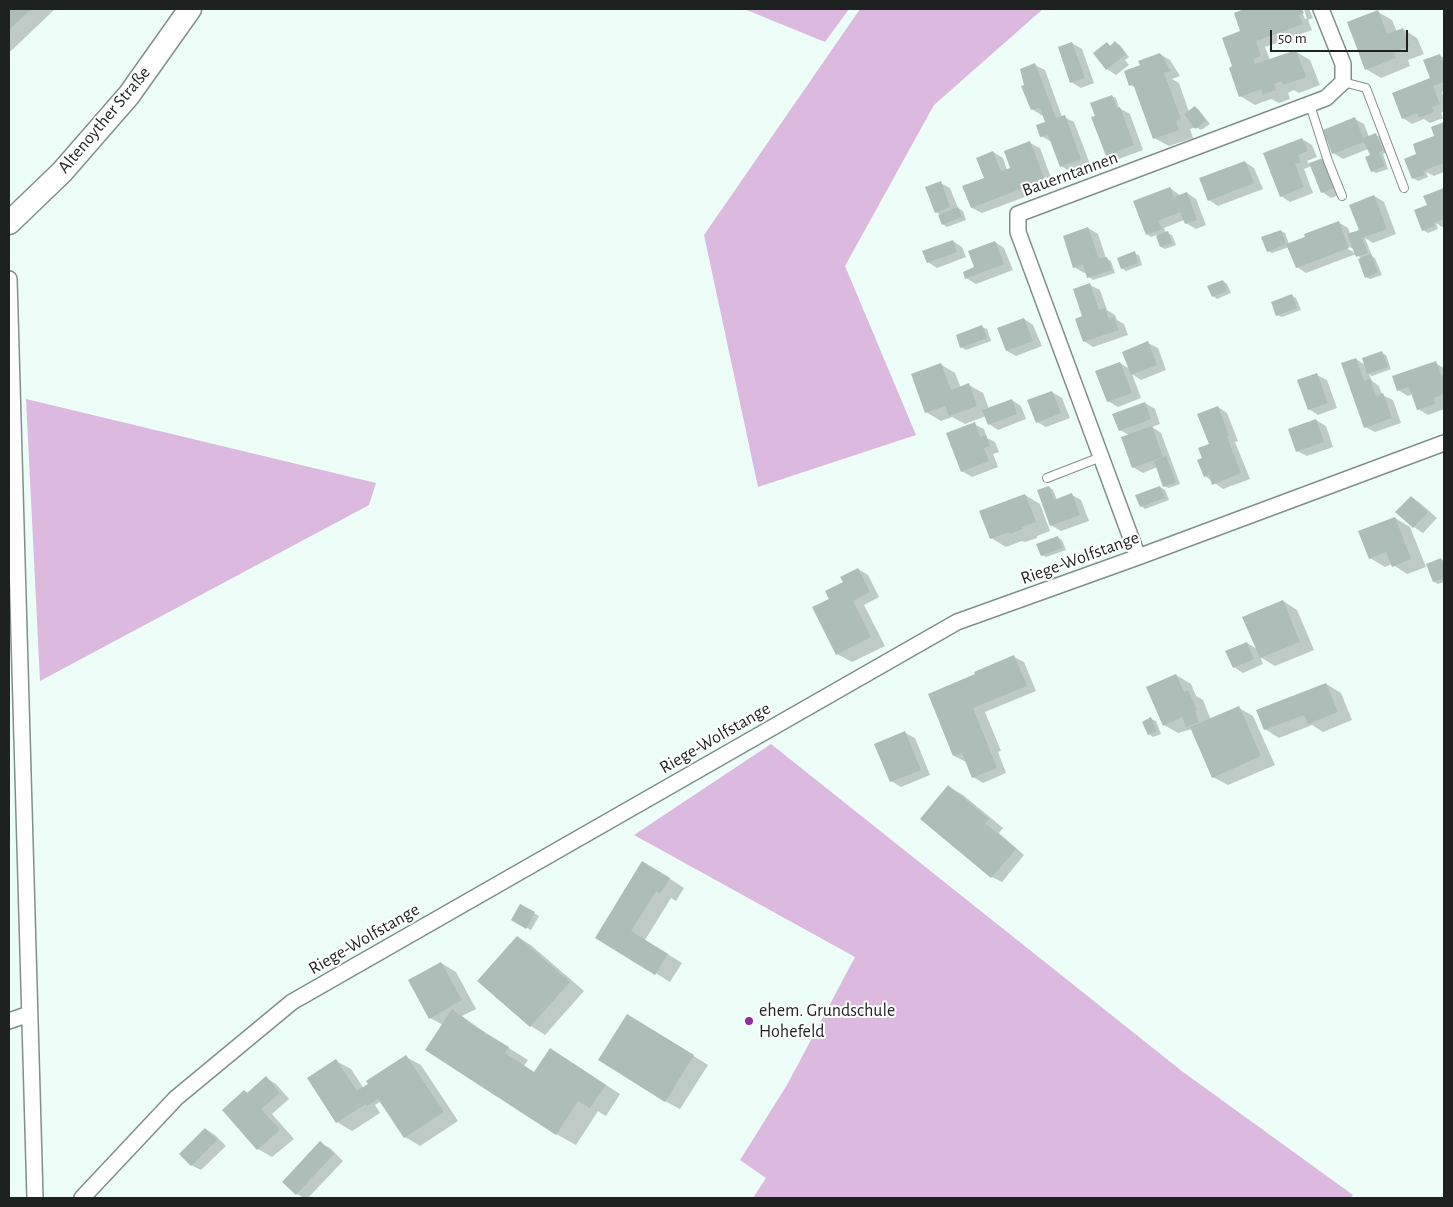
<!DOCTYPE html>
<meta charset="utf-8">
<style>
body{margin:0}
#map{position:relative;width:1453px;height:1207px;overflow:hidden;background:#edfdf8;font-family:"Alegreya Sans",sans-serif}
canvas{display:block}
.frame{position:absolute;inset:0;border:10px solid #1d2221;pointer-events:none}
.scale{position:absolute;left:1270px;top:30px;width:138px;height:22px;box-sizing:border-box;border:2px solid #1d2221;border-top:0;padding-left:6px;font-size:15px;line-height:18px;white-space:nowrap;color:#1d2221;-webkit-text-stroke:4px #fff;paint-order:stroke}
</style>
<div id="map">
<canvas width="1453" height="1207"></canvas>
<div class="frame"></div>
<div class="scale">50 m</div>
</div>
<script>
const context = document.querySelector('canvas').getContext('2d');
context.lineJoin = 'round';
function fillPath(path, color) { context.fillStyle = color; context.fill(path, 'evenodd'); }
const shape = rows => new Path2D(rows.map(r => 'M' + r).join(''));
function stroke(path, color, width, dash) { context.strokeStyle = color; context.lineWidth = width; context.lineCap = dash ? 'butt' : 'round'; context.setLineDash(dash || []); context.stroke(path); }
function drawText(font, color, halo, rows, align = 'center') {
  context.font = font + ' "Alegreya Sans",sans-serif'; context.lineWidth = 4; context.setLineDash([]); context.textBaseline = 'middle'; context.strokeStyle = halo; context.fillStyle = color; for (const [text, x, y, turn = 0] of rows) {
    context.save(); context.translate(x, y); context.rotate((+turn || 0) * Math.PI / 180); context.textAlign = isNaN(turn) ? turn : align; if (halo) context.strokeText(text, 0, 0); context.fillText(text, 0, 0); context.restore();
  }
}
const green = shape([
 [744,9,849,9,825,42],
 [860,9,1043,9,934,105,845,266,916,435,758,487,704,235],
 [26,399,376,483,369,505,40,681],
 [771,744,1183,1072,1353,1195,1350,1198,753,1198,766,1178,740,1160,787,1085,855,957,634,835]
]);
const shadow = shape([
 [9,9,55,9,11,51,9,50],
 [1247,9,1301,9,1305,19,1307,19,1304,9,1309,9,1313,18,1308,20,1312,30,1265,47,1270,60,1295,51,1310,60,1320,85,1299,93,1294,90,1288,93,1290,99,1279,103,1271,99,1255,105,1240,96,1234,67,1242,32,1235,13],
 [1378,12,1392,20,1397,32,1403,29,1417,38,1424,54,1408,60,1410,66,1381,78,1366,69],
 [1072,43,1082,49,1094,83,1081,88,1071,82],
 [1116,43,1120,45,1129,57,1125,60,1129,65,1116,75,1107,69,1107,44,1111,46],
 [1160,54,1170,60,1180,76,1172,79,1179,83,1189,112,1195,107,1199,110,1210,124,1201,130,1196,127,1190,129,1193,138,1169,146,1154,138,1136,88,1130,85,1141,66],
 [1439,55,1444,58,1444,91,1442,92,1444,97,1444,111,1441,113,1443,118,1430,123,1424,119,1412,124,1403,118,1432,78],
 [1035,65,1045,70,1062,117,1064,117,1074,122,1090,164,1071,172,1061,166,1052,142,1041,136,1046,123,1043,115,1041,115,1032,109,1026,86],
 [1111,96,1116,98,1119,108,1130,114,1143,150,1116,160,1107,155],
 [1355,119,1364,124,1369,137,1376,135,1380,137,1386,153,1383,154,1388,169,1376,173,1372,171,1371,156,1368,149,1343,159,1333,153],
 [1444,123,1444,172,1434,176,1426,172,1428,177,1418,181,1413,178,1418,154,1436,137,1432,128],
 [1302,139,1312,145,1317,157,1307,161,1309,164,1323,159,1344,193,1331,198,1322,192,1311,166,1304,169,1313,193,1290,202,1281,196],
 [1030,143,1040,148,1054,186,982,213,972,208,985,179,993,152,1003,158,1007,170,1012,168],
 [1245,162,1254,168,1263,189,1218,206,1209,200],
 [940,183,950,188,958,208,963,211,966,220,947,227,943,224,941,215,936,212],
 [1170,188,1181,196,1187,193,1196,199,1206,225,1196,229,1186,223,1184,220,1164,228,1166,233,1172,235,1176,245,1165,249,1161,247,1157,235,1151,237,1147,234],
 [1444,189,1444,228,1436,223,1438,229,1428,233,1423,230,1428,206,1424,197],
 [1374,196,1384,202,1396,234,1373,243,1365,238,1372,256,1375,258,1382,275,1370,279,1366,277,1362,259,1356,254,1306,273,1297,267,1289,247,1272,253,1268,251,1281,231,1285,233,1289,244,1338,222,1348,228,1350,234,1361,232],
 [1344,244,1355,250,1355,253,1343,246],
 [1088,228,1098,234,1106,258,1111,261,1115,273,1093,280,1089,277,1087,272,1084,273,1074,267],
 [953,241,962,247,966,257,937,268,928,262],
 [995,242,1004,248,1013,270,976,284,966,278],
 [1134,253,1139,255,1142,265,1126,271,1122,268],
 [1223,281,1227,284,1231,293,1217,299,1213,296],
 [1090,285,1100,290,1107,310,1115,315,1117,320,1124,324,1128,335,1093,347,1084,341,1084,317],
 [1292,296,1296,298,1301,310,1282,317,1277,315],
 [1024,319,1033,325,1042,346,1016,356,1007,351],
 [982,327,987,329,991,341,966,350,961,347],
 [1148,343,1158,348,1166,370,1141,380,1132,374,1141,398,1118,407,1108,401,1120,363,1130,369],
 [1382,353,1386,355,1391,369,1372,376,1369,374,1372,381,1379,386,1382,395,1393,400,1401,423,1375,432,1365,427,1356,359,1365,365],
 [1435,363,1444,368,1444,402,1443,403,1444,409,1428,415,1418,409,1413,394,1408,396,1398,390],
 [940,364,955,373,961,388,969,385,983,393,989,409,1012,400,1021,406,1026,419,998,430,989,424,986,416,965,424,952,417,941,421,926,412],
 [1317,375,1327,380,1337,408,1318,415,1309,409],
 [1052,392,1062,398,1070,418,1046,427,1037,422],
 [1145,403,1155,409,1160,424,1152,427,1161,433,1180,484,1169,488,1164,486,1157,467,1143,473,1133,467,1129,435,1120,430],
 [1218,407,1227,413,1238,441,1235,442,1250,479,1223,489,1205,476,1203,459,1211,444],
 [1316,420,1326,426,1333,447,1307,456,1297,451],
 [974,424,984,429,987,438,995,442,999,452,993,454,998,467,972,477,962,471],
 [1049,487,1053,490,1057,500,1072,495,1081,500,1089,521,1061,531,1051,525],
 [1160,487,1165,490,1169,500,1145,509,1141,506],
 [1025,495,1040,504,1050,531,1037,536,1037,538,1025,542,1022,541,1006,547,991,538],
 [1411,497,1420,503,1437,518,1423,533,1414,527,1397,512],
 [1395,518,1410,527,1426,567,1407,574,1392,564,1385,567,1370,558],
 [1057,537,1062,540,1066,550,1046,557,1042,555],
 [1441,559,1444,561,1444,582,1438,584,1434,582],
 [858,569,868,575,879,597,864,605,885,646,852,662,837,654,831,600,843,583],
 [1283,601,1297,610,1314,650,1275,666,1260,657,1263,664,1243,673,1234,667,1247,643,1257,649],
 [1014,657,1024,662,1036,691,985,712,1001,751,998,752,1006,773,983,783,973,777,968,763,954,756,977,675],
 [1176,675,1191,684,1196,696,1203,700,1211,720,1239,708,1253,716,1275,765,1228,785,1213,777,1192,729,1178,733,1164,725],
 [1326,684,1341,693,1352,720,1323,732,1312,725,1279,738,1265,729],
 [1151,719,1156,721,1161,734,1153,737,1149,734],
 [905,733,915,738,930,775,901,787,891,781],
 [949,787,963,795,1003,828,999,833,1024,855,1002,882,992,877],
 [658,871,684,888,676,901,671,898,645,940,682,963,670,982,597,937],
 [521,906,539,916,531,930,513,920],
 [518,937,532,946,584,991,545,1035,531,1026],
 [441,963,456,972,476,1009,462,1016,494,1039,528,1060,524,1066,535,1073,565,1058,620,1094,606,1116,598,1111,576,1145,556,1134,443,1025,430,1018],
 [642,1024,708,1065,680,1109,665,1101],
 [406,1057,421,1065,458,1121,420,1146,405,1137,381,1101,375,1105,380,1113,352,1131,337,1122,309,1079,336,1061,351,1069,364,1089],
 [266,1078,276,1084,289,1099,272,1114,294,1139,272,1157,258,1149,245,1091,249,1094],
 [205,1129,215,1135,226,1146,201,1170,191,1165],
 [320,1143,330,1148,343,1161,308,1198,304,1198,297,1194]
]);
const building = shape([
 [9,9,31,9,9,30],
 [1244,9,1302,9,1304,13,1299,15,1303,24,1256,41,1261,56,1253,59,1255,64,1296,50,1306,77,1283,85,1282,81,1274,84,1276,90,1263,95,1261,89,1239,97,1229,68,1232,66,1222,38,1240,31,1234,13],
 [1378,10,1387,34,1403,28,1409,46,1394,52,1396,58,1365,70,1347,22],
 [1115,41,1126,54,1106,70,1093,53,1107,42,1110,46],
 [1072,42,1085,78,1070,83,1058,47],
 [1160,53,1171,71,1164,73,1181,119,1176,121,1179,130,1153,139,1133,84,1129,86,1124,71,1140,65,1138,61],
 [1440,54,1444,66,1444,82,1433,86,1440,104,1432,107,1434,112,1419,118,1417,113,1402,119,1392,93,1430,78,1423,60],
 [1035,63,1056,118,1065,115,1081,159,1060,167,1048,135,1040,137,1036,125,1045,122,1040,108,1031,110,1021,86,1024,85,1020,69],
 [1112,95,1117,108,1120,107,1134,145,1106,156,1091,117,1095,116,1090,103],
 [1195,106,1206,121,1195,129,1184,114],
 [1355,117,1363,138,1376,133,1383,150,1379,152,1385,166,1371,172,1365,157,1370,155,1364,142,1332,154,1323,130],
 [1444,122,1444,163,1423,171,1425,175,1412,179,1404,159,1416,154,1413,144,1434,136,1431,127],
 [1302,138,1308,151,1298,155,1301,162,1295,164,1304,187,1280,197,1263,153],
 [1030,141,1045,180,971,208,962,186,984,178,976,158,993,151,1001,171,1010,168,1004,151],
 [1323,158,1335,188,1321,193,1309,163],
 [1245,161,1254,183,1208,201,1199,178],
 [941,181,950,207,935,213,925,187],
 [1170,187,1174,197,1187,192,1197,220,1185,224,1180,212,1158,221,1162,229,1146,235,1133,201],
 [1444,188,1444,219,1433,223,1435,226,1422,231,1414,210,1427,205,1423,196],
 [1374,195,1387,229,1362,238,1368,253,1356,257,1347,234,1359,230,1349,205],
 [958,207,962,217,942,225,938,215],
 [1339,221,1349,248,1296,268,1286,244,1305,237,1304,234],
 [1088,227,1099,259,1107,257,1112,270,1087,278,1083,265,1073,268,1063,236],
 [1281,230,1286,244,1267,252,1261,237],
 [1168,231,1172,243,1160,247,1156,236],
 [953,240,957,252,927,263,922,251],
 [995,241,1004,264,965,279,963,272,974,267,968,251],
 [1135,251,1138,263,1121,269,1117,258],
 [1371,254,1378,272,1365,278,1358,259],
 [1223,280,1227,291,1212,297,1207,286],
 [1090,283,1099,310,1105,308,1109,319,1114,317,1119,330,1083,342,1075,319,1082,316,1073,289],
 [1292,294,1297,308,1276,316,1271,302],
 [1024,318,1033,341,1006,351,997,328],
 [982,325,987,338,960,348,956,335],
 [1148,341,1157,365,1131,375,1122,352],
 [1382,351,1388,367,1367,374,1362,358],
 [1356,358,1364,381,1370,379,1376,396,1383,393,1392,418,1364,428,1341,363],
 [1436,361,1441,376,1443,375,1444,377,1444,394,1434,398,1435,404,1417,410,1409,387,1397,391,1392,376],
 [1120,362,1132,393,1107,402,1095,371],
 [941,363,951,390,969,383,977,406,949,416,945,406,925,413,911,374],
 [1317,373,1328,403,1308,410,1297,380],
 [1052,391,1061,413,1036,423,1027,400],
 [1012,399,1017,414,988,425,982,410],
 [1145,402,1151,419,1119,431,1112,414],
 [1218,406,1229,436,1227,437,1241,473,1212,485,1209,475,1204,477,1197,460,1202,458,1198,448,1209,444,1197,414],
 [1316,419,1324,442,1296,452,1288,429],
 [975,422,980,437,986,435,990,446,984,448,989,461,961,472,946,433],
 [1152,426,1163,457,1132,468,1121,437],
 [1166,456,1176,482,1163,487,1154,461],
 [1049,486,1054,500,1072,493,1080,515,1050,526,1037,490],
 [1160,486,1165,498,1140,507,1135,495],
 [1025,494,1036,522,1022,527,1023,529,1010,534,1009,532,990,539,979,511],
 [1411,496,1428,512,1413,528,1395,512],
 [1395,517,1411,559,1392,567,1386,552,1369,559,1358,531],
 [1058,536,1062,548,1041,556,1036,544],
 [1441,558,1444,565,1444,578,1433,582,1426,564],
 [858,568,870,592,853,601,871,637,836,655,812,607,829,599,825,591,843,582,840,577],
 [1283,600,1300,642,1260,658,1242,617],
 [1247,642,1254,659,1233,668,1225,651],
 [1014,655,1027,686,973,708,997,768,972,778,962,753,953,756,928,694,975,674,974,672],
 [1176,674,1184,692,1188,690,1197,710,1195,711,1199,722,1186,727,1182,717,1163,726,1146,687],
 [1326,683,1338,712,1308,724,1304,715,1264,730,1256,710],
 [1239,706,1261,756,1212,778,1190,727],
 [1151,717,1157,731,1148,735,1142,722],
 [905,731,921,770,890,782,874,744],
 [948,785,989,819,985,823,1016,849,991,878,920,819],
 [642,861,670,878,660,894,656,891,631,931,668,954,655,975,595,938],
 [520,904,535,912,526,929,511,920],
 [517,936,570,982,530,1027,477,981],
 [441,962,462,1000,429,1019,408,980],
 [452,1009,474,1026,509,1047,505,1053,534,1072,550,1048,606,1085,590,1108,578,1101,556,1135,425,1050],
 [627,1014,694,1055,665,1102,598,1060],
 [406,1055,444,1112,404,1138,378,1099,367,1106,366,1104,336,1123,307,1078,336,1059,357,1091,368,1084,366,1081],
 [266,1076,280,1093,261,1109,280,1130,257,1150,222,1110,244,1090,247,1093],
 [205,1128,217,1140,191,1166,179,1154],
 [320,1141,334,1154,296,1195,282,1182]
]);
const service = shape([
 [1343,82,1366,88,1404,188],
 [1310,105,1328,161,1342,196],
 [1047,478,1101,457]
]);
const minor = shape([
 [9,279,35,1198],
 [1138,557,1018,232,1018,214,1326,98,1343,82,1343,64,1321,9],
 [9,1021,29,1014],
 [82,1198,176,1098,292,1002,957,622,1138,557,1444,443]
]);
const secondary = shape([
 [9,223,62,172,129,95,190,9]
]);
const markers = [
 [749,1021,5,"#902f97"]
];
const streetNames = [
 ["Altenoyther Straße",104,120,-50],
 ["Bauerntannen",1070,174,-20],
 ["Riege-Wolfstange",1080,558,-20],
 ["Riege-Wolfstange",715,738,-30],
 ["Riege-Wolfstange",364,939,-30]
];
const poiNames = [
 ["ehem. Grundschule",759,1011],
 ["Hohefeld",759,1032]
];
fillPath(green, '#dcb9de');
fillPath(shadow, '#0003');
fillPath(building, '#adbdb8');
stroke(service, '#818f8b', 10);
stroke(minor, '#818f8b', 18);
stroke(secondary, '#818f8b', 25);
stroke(service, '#fff', 8);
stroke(minor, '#fff', 15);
stroke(secondary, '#fff', 22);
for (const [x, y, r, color] of markers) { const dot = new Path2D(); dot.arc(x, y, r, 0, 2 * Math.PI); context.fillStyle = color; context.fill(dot); stroke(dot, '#fff', 2); }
drawText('18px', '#1d2221', '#fff', streetNames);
drawText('18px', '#1d2221', '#fff', poiNames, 'left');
</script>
